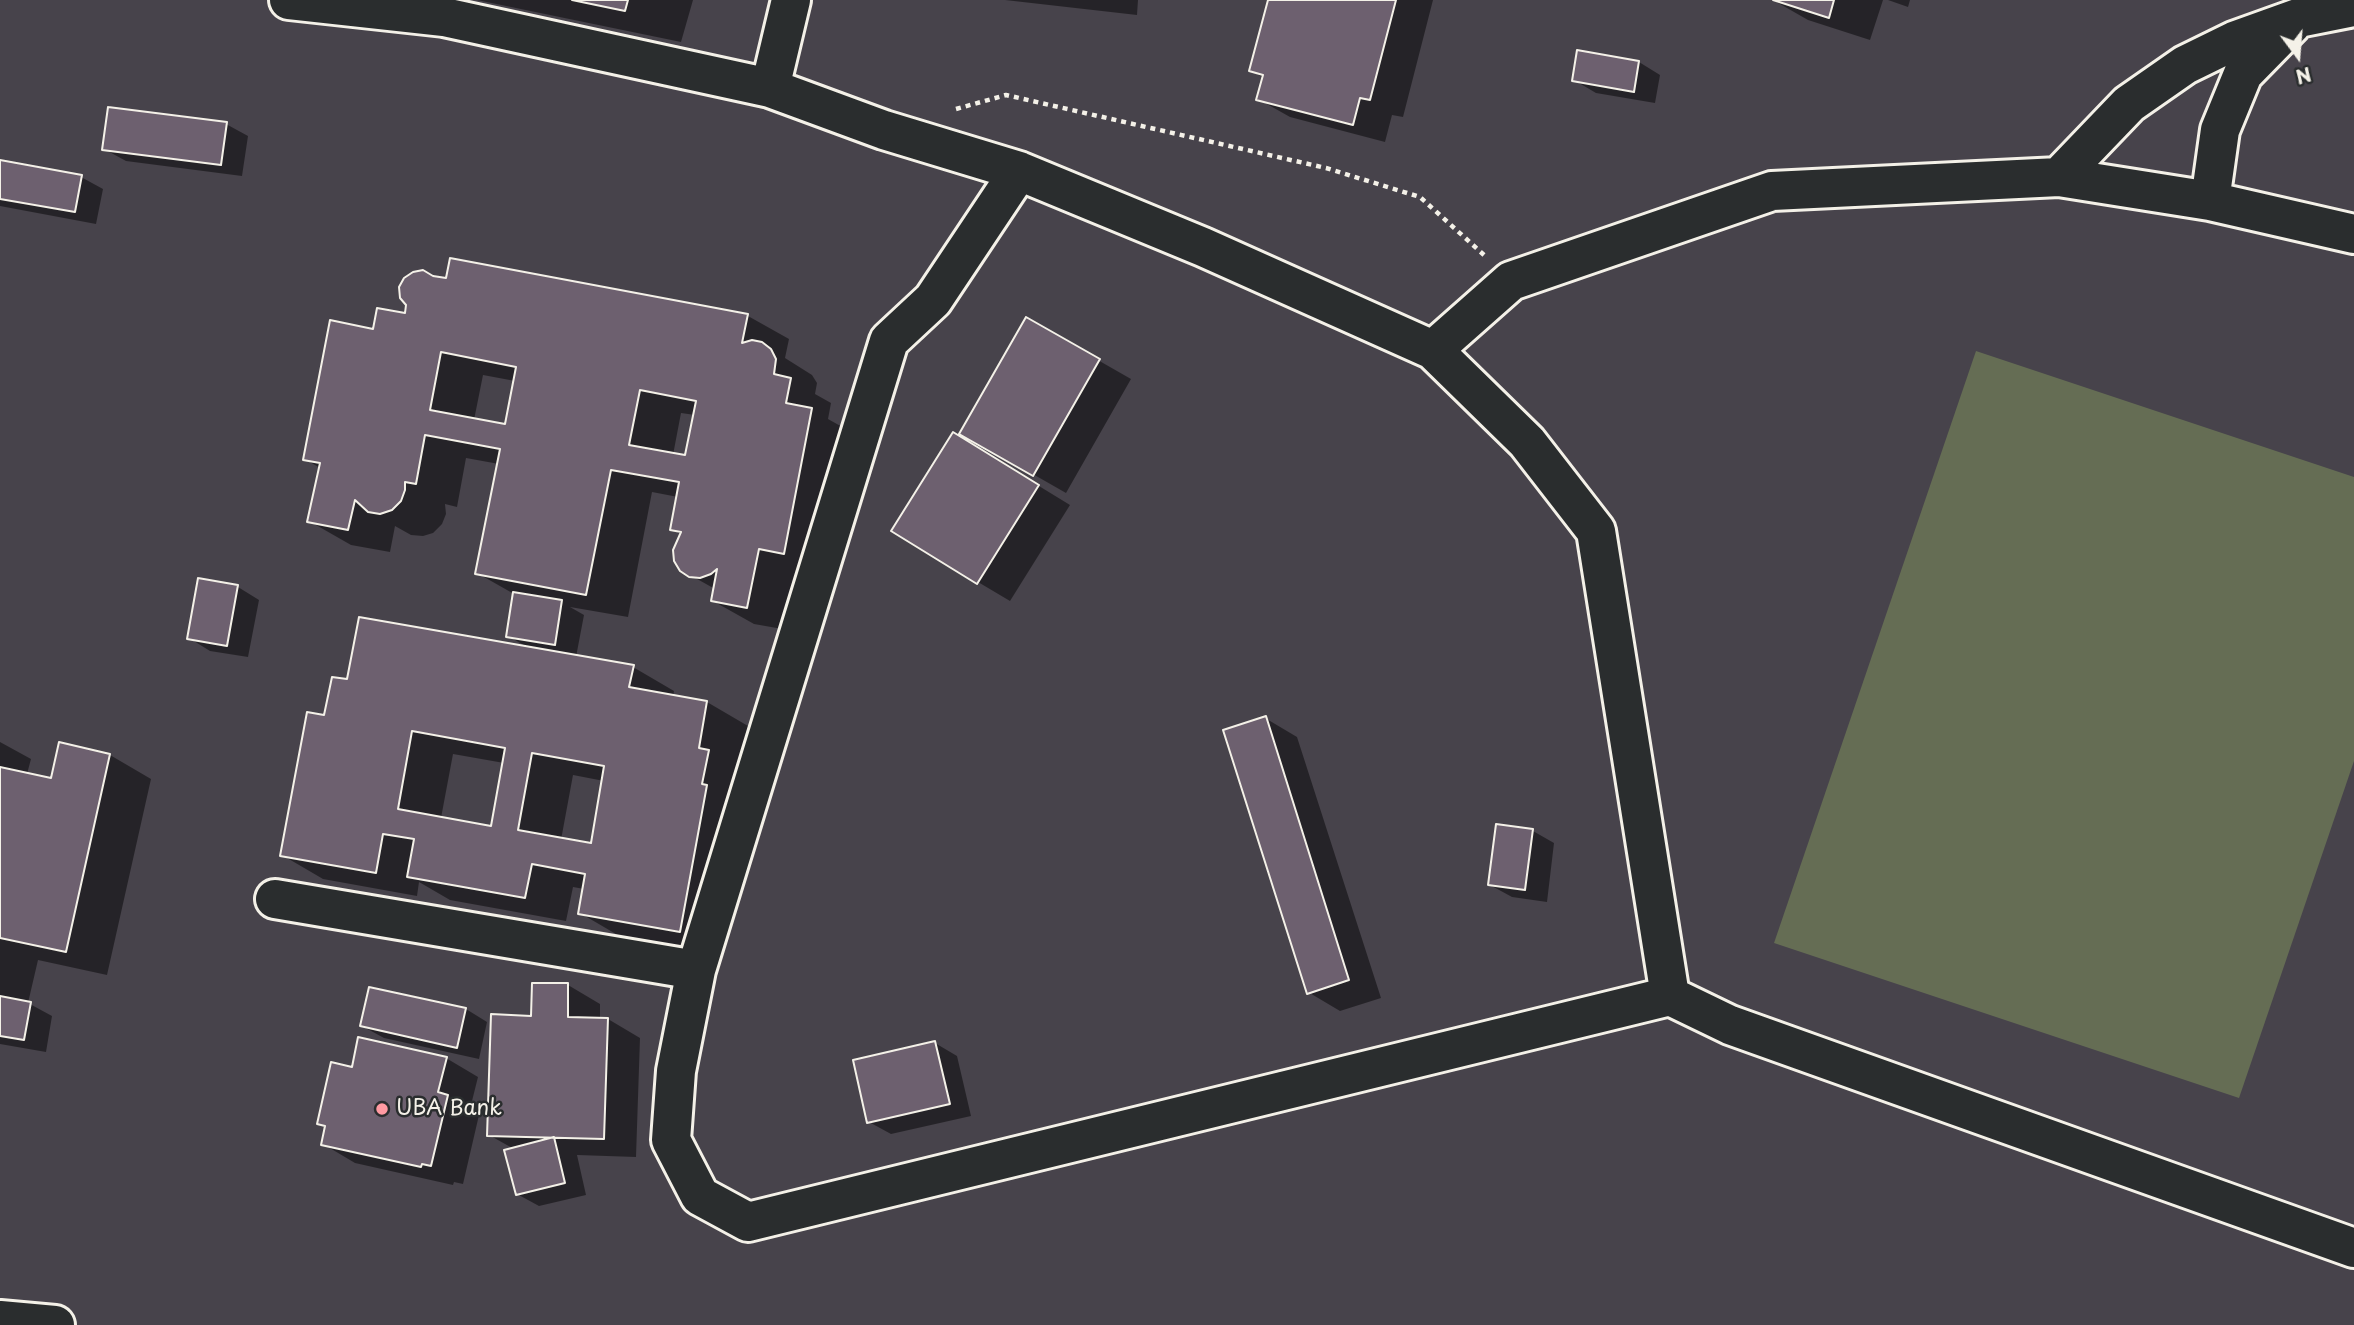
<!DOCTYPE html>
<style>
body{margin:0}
#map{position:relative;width:2354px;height:1325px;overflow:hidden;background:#37373b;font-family:"Playpen Sans",sans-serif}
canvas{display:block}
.north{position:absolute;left:2263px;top:21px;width:70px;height:70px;-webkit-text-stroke:5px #2a2d2e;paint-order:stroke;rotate:164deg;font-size:19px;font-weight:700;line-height:28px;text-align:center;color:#f4f1e8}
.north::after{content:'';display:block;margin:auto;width:24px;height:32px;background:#f4f1e8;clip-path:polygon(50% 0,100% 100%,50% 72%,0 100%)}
</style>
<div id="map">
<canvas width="2354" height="1325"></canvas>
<div class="north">N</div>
</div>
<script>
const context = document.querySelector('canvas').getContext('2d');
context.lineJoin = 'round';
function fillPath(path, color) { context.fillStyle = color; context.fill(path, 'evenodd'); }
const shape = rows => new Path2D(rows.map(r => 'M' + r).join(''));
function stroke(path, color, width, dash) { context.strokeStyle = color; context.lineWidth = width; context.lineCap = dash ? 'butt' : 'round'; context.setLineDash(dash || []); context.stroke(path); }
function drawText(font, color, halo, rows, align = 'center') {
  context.font = font + ' "Playpen Sans",sans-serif'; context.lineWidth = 5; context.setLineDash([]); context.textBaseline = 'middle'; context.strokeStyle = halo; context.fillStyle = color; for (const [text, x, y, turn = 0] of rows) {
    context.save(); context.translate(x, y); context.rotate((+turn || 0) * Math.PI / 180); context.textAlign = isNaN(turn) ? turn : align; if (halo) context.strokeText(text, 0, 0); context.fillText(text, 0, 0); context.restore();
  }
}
const built = shape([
 [0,0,2354,0,2354,1325,0,1325]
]);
const green = shape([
 [1976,351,2354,477,2354,761,2239,1098,1774,943]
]);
const shadow = shape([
 [477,0,693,0,681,42],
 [1005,0,1138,0,1137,15],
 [1270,0,1433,0,1403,117,1392,115,1385,142,1290,117,1258,99,1264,78,1251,71],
 [1773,0,1883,0,1870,40,1808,20],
 [1888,0,1910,0,1908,7],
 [1639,62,1660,75,1655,103,1596,93,1574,80],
 [226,124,248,136,242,176,126,161,104,149],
 [0,162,81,177,103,189,96,224,0,206],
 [433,277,748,316,789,339,785,358,812,375,817,383,815,394,831,403,828,419,853,433,788,630,754,624,713,601,715,589,681,570,682,535,672,529,678,497,652,492,628,617,570,607,584,615,576,657,633,667,674,691,673,696,707,702,748,726,740,770,748,810,722,955,621,937,580,913,584,889,573,887,566,921,450,900,419,882,417,896,323,879,282,855,325,717,348,681,529,648,508,636,514,594,477,573,499,464,466,458,457,507,445,504,446,514,442,524,433,533,423,536,411,535,395,526,390,552,351,545,309,521,320,468,305,459,375,331,406,315],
 [483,375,515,381,506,426,474,420],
 [681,413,695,415,686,457,673,455],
 [453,754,504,763,492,828,441,818],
 [573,775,604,781,592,845,561,840],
 [1026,319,1131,379,1066,493,961,433],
 [985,453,1070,505,1010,601,978,582],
 [200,580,238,587,259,600,248,657,210,651,189,638],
 [1265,718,1297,737,1381,998,1340,1011,1308,992],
 [0,742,31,759,27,774,52,780,110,755,151,779,107,975,38,960,28,1003,52,1016,46,1052,0,1044],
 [1533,831,1554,843,1547,902,1512,897,1490,885],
 [568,985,600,1004,600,1019,608,1019,640,1038,636,1157,577,1155,586,1195,539,1206,517,1194,514,1149,489,1135,532,1017],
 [466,1009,487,1022,479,1059,384,1038,362,1026],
 [935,1043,957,1056,971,1116,891,1134,869,1122],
 [446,1058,478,1077,470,1109,479,1115,463,1184,454,1182,453,1185,355,1163,323,1144,326,1127,319,1123,353,1069]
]);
const building = shape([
 [572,0,628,0,625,11,572,0],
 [1268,0,1396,0,1370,100,1360,98,1353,125,1256,100,1263,75,1249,71,1268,0],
 [1773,0,1834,0,1829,18,1773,0],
 [1577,50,1639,61,1634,92,1572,81,1577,50],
 [108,107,227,122,221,165,102,150,108,107],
 [0,160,82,175,75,212,0,199,0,160],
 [450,258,748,314,742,343,752,340,762,342,771,349,776,359,774,374,791,378,786,403,812,408,784,554,759,549,747,608,711,601,717,569,711,574,700,578,689,577,680,571,674,561,673,550,681,532,670,530,679,482,611,470,586,595,475,574,500,449,425,435,416,484,405,482,405,490,401,501,392,510,380,514,368,512,355,500,348,530,307,522,320,463,303,460,330,320,373,329,377,308,405,313,406,305,400,298,399,287,404,278,413,272,423,270,433,276,446,278,450,258],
 [441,352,516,367,505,424,430,410,441,352],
 [640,390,696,401,685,455,629,445,640,390],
 [1026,317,1100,359,1033,476,959,434,1026,317],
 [953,432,1039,485,977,584,891,531,953,432],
 [198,578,238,585,227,646,187,639,198,578],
 [513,592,562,600,555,645,506,637,513,592],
 [359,617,634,665,629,687,707,701,699,748,709,750,702,784,707,785,680,932,578,914,585,874,532,864,525,898,407,877,414,839,383,834,376,873,280,856,307,712,324,715,332,677,347,679,359,617],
 [412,731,505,748,491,826,398,809,412,731],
 [532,753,604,766,591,843,518,830,532,753],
 [1266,716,1349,980,1307,994,1223,730,1266,716],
 [59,742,110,754,66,952,0,938,0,767,51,778,59,742],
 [1496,824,1533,829,1525,890,1488,885,1496,824],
 [532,983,568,983,568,1017,608,1018,604,1139,487,1136,491,1014,531,1016,532,983],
 [369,987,466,1008,457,1048,360,1026,369,987],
 [0,996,31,1002,24,1040,0,1036,0,996],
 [358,1037,447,1057,438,1092,448,1095,431,1166,422,1164,421,1167,321,1145,325,1126,317,1124,331,1062,352,1067,358,1037],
 [935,1041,950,1104,867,1123,853,1060,935,1041],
 [554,1137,565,1183,516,1195,504,1150,554,1137]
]);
const path = shape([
 [956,109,1006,95,1326,168,1420,197,1484,255]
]);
const minor = shape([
 [289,0,444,17,770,88,884,130,1019,171,1203,247,1433,350,1527,442,1596,531,1670,996],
 [770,88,791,0],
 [1019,171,933,300,889,341,696,970,676,1071,671,1140,700,1196,748,1222,1670,996,1730,1025,2354,1248],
 [2059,177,2129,104,2185,65,2234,41,2298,18,2354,7],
 [2210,201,2220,130,2243,74,2292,24],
 [1433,350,1511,281,1772,191,2059,177,2210,201,2354,234],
 [275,899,696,970],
 [0,1320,55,1325]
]);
const markers = [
 [382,1109,7,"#ff9aa2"]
];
const poiNames = [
 ["UBA Bank",396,1109]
];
fillPath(built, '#47434b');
fillPath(green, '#656d54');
fillPath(shadow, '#0007');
fillPath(building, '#6d606f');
stroke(building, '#f4f1e8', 2);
stroke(minor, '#f4f1e8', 44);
stroke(path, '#f4f1e8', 4.5, [5, 5]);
stroke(minor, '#2a2d2e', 38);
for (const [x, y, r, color] of markers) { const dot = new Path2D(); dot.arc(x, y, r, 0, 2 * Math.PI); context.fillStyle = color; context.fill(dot); stroke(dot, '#2a2d2e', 2.5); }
drawText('21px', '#f4f1e8', '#2a2d2e', poiNames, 'left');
</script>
